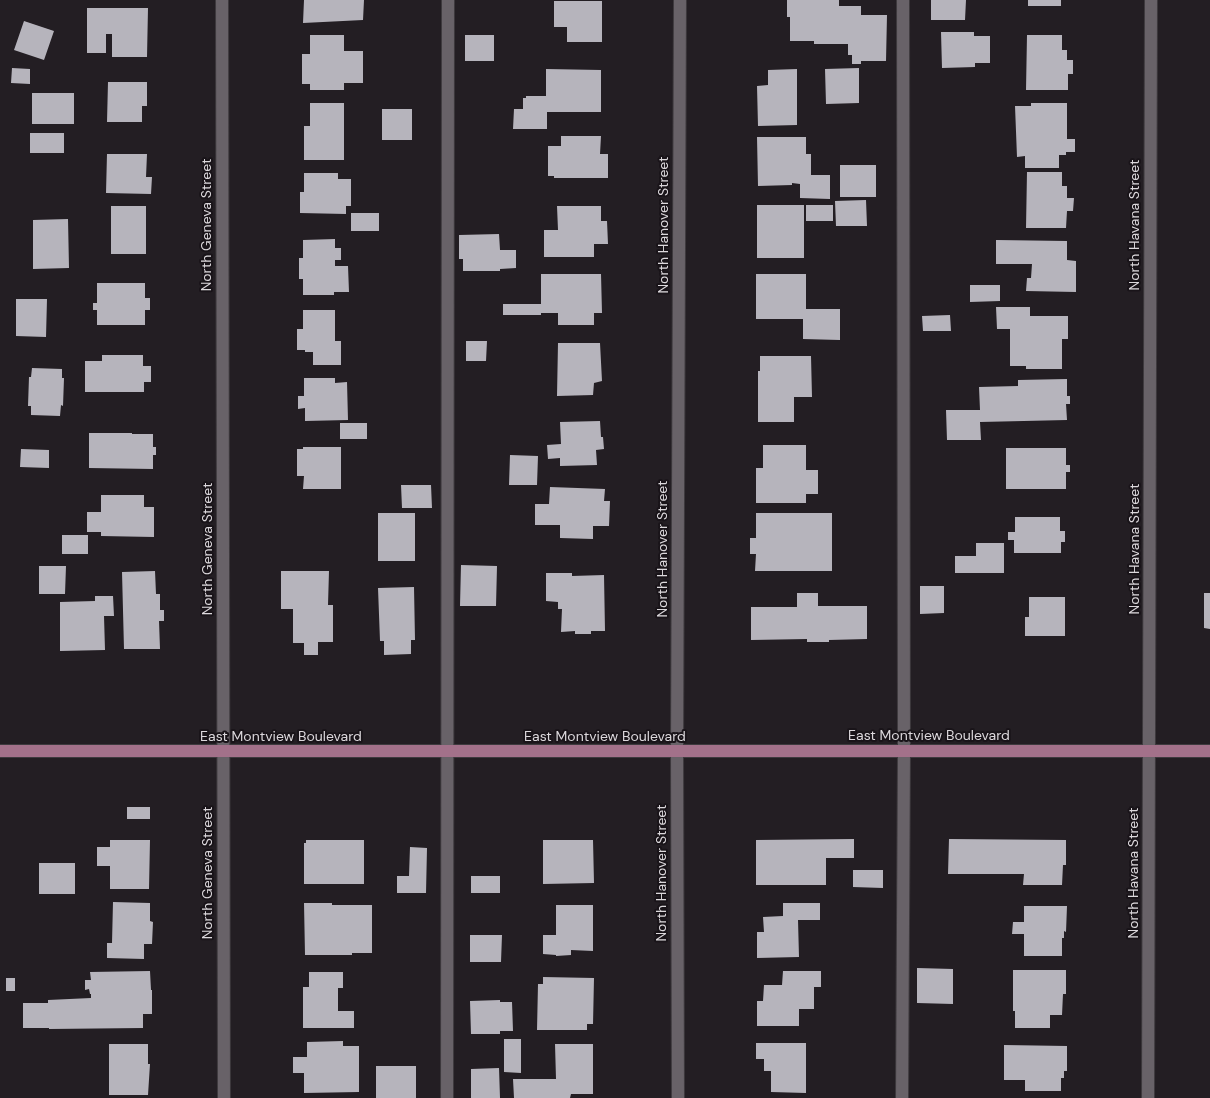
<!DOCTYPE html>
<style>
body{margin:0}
canvas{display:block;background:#231e23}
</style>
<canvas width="1210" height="1098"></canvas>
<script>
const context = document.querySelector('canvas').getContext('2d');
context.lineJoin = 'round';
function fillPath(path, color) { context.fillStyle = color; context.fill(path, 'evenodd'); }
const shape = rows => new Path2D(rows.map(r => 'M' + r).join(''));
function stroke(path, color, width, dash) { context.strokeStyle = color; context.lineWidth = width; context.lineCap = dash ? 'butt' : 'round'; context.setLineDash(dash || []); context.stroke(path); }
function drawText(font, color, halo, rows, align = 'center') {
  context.font = font + ' "DM Sans",sans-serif'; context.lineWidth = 4; context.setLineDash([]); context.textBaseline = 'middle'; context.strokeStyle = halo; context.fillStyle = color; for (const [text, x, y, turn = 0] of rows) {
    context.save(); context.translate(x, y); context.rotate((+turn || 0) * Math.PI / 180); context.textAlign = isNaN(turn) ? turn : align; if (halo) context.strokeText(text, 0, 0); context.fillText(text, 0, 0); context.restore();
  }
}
const building = shape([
 [304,0,364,0,363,20,303,23],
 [787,0,839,0,839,6,861,6,861,15,887,15,886,61,861,61,861,64,852,64,852,55,848,55,848,44,814,44,814,41,790,41,790,17,787,17],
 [931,0,966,0,965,20,931,20],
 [1028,0,1061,0,1061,6,1028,6],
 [554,1,602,1,602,42,567,42,567,27,554,27],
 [87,8,148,8,147,57,112,57,112,34,106,34,106,53,87,53],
 [24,21,54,31,44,60,14,50],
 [941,32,974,32,974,36,990,36,990,63,975,63,975,67,942,68],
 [310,35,344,35,344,51,363,51,363,83,344,83,344,90,310,90,310,84,302,84,302,54,310,54],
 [465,35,494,35,494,61,465,61],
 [1027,35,1062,35,1062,50,1067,50,1067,60,1073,60,1073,74,1068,74,1068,90,1026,90],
 [12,68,30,69,30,84,11,83],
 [859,68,859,103,826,104,825,69],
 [546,69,601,70,601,112,547,112,547,129,513,129,514,109,523,109,523,98,526,98,526,96,546,96],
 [797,69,797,125,758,126,757,86,768,85,768,70],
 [108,82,147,82,147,106,142,106,142,122,107,122],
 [32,93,74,93,74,124,32,124],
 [310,103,344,103,344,160,304,160,304,126,310,126],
 [1031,103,1067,103,1067,139,1075,139,1075,152,1066,152,1066,155,1059,155,1059,168,1025,168,1025,156,1017,157,1015,106,1031,106],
 [382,109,412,109,412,140,382,140],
 [30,133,64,133,64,153,30,153],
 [561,136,601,136,600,154,608,154,608,178,554,178,554,176,548,176,548,146,561,146],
 [757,137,806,137,806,154,811,154,811,175,830,175,830,199,800,198,800,184,792,183,792,185,758,186],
 [107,154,147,154,146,177,152,177,151,194,106,193],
 [840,165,876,165,876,197,840,197],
 [1027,172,1062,172,1062,186,1067,186,1067,198,1074,198,1073,211,1067,211,1066,228,1026,228],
 [304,173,338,173,338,179,351,179,351,206,346,206,346,214,300,213,300,192,304,192],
 [866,200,867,226,836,226,835,201],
 [757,205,804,205,804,258,757,258],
 [806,205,833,205,833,221,806,221],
 [111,206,146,206,146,254,111,254],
 [557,206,601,206,601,221,607,221,608,244,594,244,594,257,544,257,544,230,558,230],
 [351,213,379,213,379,231,351,231],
 [68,219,69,268,33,269,33,220],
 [499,234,500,250,516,250,516,268,500,269,500,271,463,271,463,259,459,259,459,235],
 [335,239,335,248,341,248,341,260,335,260,335,266,348,266,349,292,334,292,334,295,303,295,303,279,299,279,299,258,303,258,303,240],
 [996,240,1067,241,1067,260,1076,261,1076,292,1026,291,1027,278,1031,278,1032,264,996,264],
 [541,274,601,274,602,313,594,313,594,325,558,325,558,313,541,313,541,315,503,315,503,304,541,304],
 [756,274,806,274,806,309,840,309,840,340,803,339,803,319,756,319],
 [97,283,145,283,145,298,150,298,150,310,145,310,145,325,97,325,97,310,93,310,93,303,97,303],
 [970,285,1000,285,1000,301,970,302],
 [16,299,47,299,46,337,16,336],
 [996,307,1030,307,1030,316,1068,316,1068,339,1062,339,1062,369,1026,369,1026,366,1010,366,1010,329,997,329],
 [303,310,335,310,335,341,341,341,341,365,313,365,313,352,305,352,305,350,297,350,297,329,303,329],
 [950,315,951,331,923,331,922,316],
 [466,341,487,341,486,361,466,361],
 [558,343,600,343,602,381,594,383,593,395,557,396],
 [102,355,143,355,143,366,151,366,151,382,144,382,144,392,85,392,85,361,102,361],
 [760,356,811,356,812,397,794,397,794,422,758,422,758,371,760,371],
 [32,368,62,369,62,378,64,378,63,406,61,405,60,416,31,415,31,406,28,406,29,377,31,377],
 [304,378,335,378,335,383,347,382,348,420,305,421,305,408,298,409,298,396,304,396],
 [1067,379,1067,396,1070,396,1070,404,1066,404,1067,420,980,422,981,440,947,440,946,410,980,410,979,387,1018,386,1018,380],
 [600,421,601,437,603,437,604,449,596,450,597,465,560,466,560,458,548,459,547,445,561,444,560,422],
 [340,423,367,423,367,439,340,439],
 [89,433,132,433,132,434,153,434,153,447,156,447,156,455,153,455,153,469,89,468],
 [763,445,806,445,806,470,818,470,818,494,806,494,806,503,756,503,756,468,763,468],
 [303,447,341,447,341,489,303,489,304,476,297,476,297,449,303,449],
 [1006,448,1066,448,1066,465,1070,465,1070,472,1066,472,1066,489,1006,489],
 [21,449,49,450,49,468,20,467],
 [510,455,538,456,537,485,509,485],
 [401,485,431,485,432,508,402,508],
 [550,487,605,489,604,501,610,501,609,526,593,526,593,539,560,538,560,525,535,525,535,504,549,504],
 [101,495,144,495,144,507,154,507,154,537,101,536,101,532,87,532,87,512,101,512],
 [378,513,415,513,415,561,378,561],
 [756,513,832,513,832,571,755,571,756,554,750,554,750,538,756,538],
 [1015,517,1060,517,1060,531,1065,531,1065,542,1061,542,1061,553,1014,553,1014,540,1008,540,1008,532,1015,532],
 [62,535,88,535,88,554,62,554],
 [976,543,1004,543,1004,573,955,573,955,556,976,556],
 [461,565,497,566,496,606,460,606],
 [39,566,66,566,65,594,39,594],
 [155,571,156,594,160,594,160,610,164,610,164,621,159,621,160,649,124,649,122,572],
 [281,571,329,571,328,605,333,605,333,642,318,642,318,655,304,655,304,643,293,643,293,609,281,609],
 [546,573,572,573,572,576,604,575,605,631,591,631,591,634,575,634,575,631,561,632,562,609,558,609,558,602,546,601],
 [920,586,944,586,944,613,920,614],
 [414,587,415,640,411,640,411,654,384,655,384,641,380,641,378,588],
 [797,593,818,593,818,606,867,606,867,639,829,640,829,642,807,642,807,639,751,640,751,607,797,607],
 [1204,593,1210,593,1210,629,1204,628],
 [95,596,113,596,114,616,104,616,105,650,60,651,60,602,95,601],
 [1029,597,1065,597,1065,636,1025,636,1025,617,1029,617],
 [127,807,150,807,150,819,127,819],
 [854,839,854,858,826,858,826,885,756,885,756,840],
 [949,839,1066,840,1066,865,1063,865,1062,885,1023,885,1024,874,948,874],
 [110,840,150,840,149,889,110,889,110,866,97,866,97,847,110,847],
 [306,840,364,840,364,884,304,884,304,843,306,843],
 [543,840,593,840,594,883,543,884],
 [410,847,427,848,426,893,397,893,397,876,409,876],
 [39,863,75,863,75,894,39,894],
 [853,870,883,870,883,888,853,887],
 [471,876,500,876,500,893,471,893],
 [113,902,150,903,150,921,153,922,152,944,144,944,144,959,107,958,107,943,112,943],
 [304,903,332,903,332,905,372,905,372,953,352,953,352,955,305,955],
 [783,903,820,903,820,920,798,920,799,957,757,958,757,932,764,932,763,917,783,916],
 [556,905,593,905,593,951,571,950,571,955,556,956,556,955,543,954,543,935,556,935],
 [1024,906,1067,906,1066,932,1064,931,1064,938,1062,938,1062,956,1024,956,1024,934,1012,934,1013,922,1024,922],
 [470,935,502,935,501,962,470,962],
 [917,968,953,969,953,1004,917,1003],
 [1013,970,1066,970,1066,994,1063,994,1062,1015,1050,1015,1050,1028,1015,1028,1015,1011,1013,1011],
 [150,971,151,990,152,990,152,1014,143,1014,143,1028,49,1029,49,1028,23,1028,23,1003,48,1003,48,1000,91,998,91,994,90,994,89,989,85,990,85,980,91,980,90,972],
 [783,971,821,971,821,987,814,987,814,1009,799,1009,799,1026,757,1026,757,1001,763,1001,764,985,782,985],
 [309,972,343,972,343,988,338,988,338,1011,354,1011,354,1028,303,1028,303,987,309,987],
 [543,977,594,978,593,1024,587,1024,587,1030,537,1030,538,984,543,984],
 [6,978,15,978,15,991,6,991],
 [500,1000,500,1002,512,1002,513,1031,500,1031,500,1034,471,1034,470,1001],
 [504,1039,521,1039,521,1073,504,1072],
 [343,1041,343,1046,359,1046,359,1092,304,1093,304,1073,293,1073,293,1057,307,1057,307,1042],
 [756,1043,806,1043,806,1093,771,1092,771,1071,764,1071,764,1059,756,1059],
 [109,1044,148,1044,148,1064,150,1064,148,1095,109,1095],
 [555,1044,593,1044,593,1094,571,1094,570,1098,514,1098,513,1079,556,1079],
 [1004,1045,1067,1046,1067,1071,1064,1071,1064,1078,1061,1078,1061,1091,1025,1091,1025,1080,1004,1080],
 [376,1066,416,1066,416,1098,376,1098],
 [499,1068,500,1098,471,1098,471,1069]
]);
const minor = shape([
 [222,0,224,1098],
 [447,1098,448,0],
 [678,1098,677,751,680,0],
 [902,1098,904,751,903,0],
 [1148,1098,1151,0]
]);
const major = shape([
 [0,751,1210,751]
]);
const streetNames = [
 ["North Geneva Street",207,225,-90],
 ["North Hanover Street",664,225,-90],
 ["North Havana Street",1135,225,-90],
 ["North Geneva Street",208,549,-90],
 ["North Hanover Street",663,549,-90],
 ["North Havana Street",1135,549,-90],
 ["East Montview Boulevard",929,736],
 ["East Montview Boulevard",281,737],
 ["East Montview Boulevard",605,737],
 ["North Geneva Street",208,873,-90],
 ["North Hanover Street",662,873,-90],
 ["North Havana Street",1134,873,-90]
];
fillPath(building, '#b6b4bc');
stroke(minor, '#3e3a3e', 14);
stroke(major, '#3e3a3e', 14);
stroke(minor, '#686268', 12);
stroke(major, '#a3718a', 12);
drawText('14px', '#dcd8dc', '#191419', streetNames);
</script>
